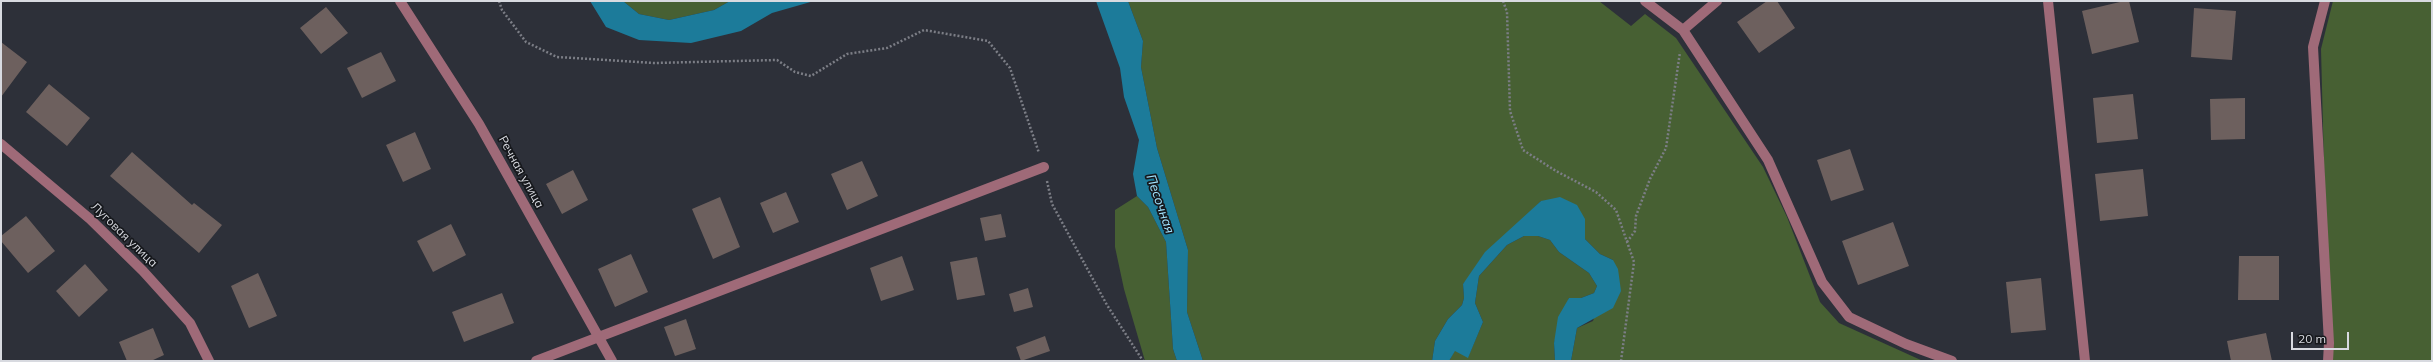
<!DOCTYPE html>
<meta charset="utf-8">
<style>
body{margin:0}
#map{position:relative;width:2433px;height:362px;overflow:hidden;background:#2d3039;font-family:Mulish,sans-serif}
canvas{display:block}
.frame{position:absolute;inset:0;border:2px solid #d8dae0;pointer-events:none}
.scale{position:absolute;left:2291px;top:332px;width:58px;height:18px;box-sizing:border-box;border:2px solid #d8dae0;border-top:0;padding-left:5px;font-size:12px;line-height:14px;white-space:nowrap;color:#d8dae0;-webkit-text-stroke:3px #16181c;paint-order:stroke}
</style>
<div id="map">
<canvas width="2433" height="362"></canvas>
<div class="frame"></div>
<div class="scale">20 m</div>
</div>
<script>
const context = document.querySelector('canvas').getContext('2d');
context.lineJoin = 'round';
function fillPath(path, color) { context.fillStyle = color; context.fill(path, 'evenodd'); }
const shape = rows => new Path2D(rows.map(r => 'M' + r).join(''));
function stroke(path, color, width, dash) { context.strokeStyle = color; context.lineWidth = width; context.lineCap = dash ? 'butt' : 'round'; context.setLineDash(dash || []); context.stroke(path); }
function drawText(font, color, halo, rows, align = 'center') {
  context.font = font + ' Mulish,sans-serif'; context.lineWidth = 3.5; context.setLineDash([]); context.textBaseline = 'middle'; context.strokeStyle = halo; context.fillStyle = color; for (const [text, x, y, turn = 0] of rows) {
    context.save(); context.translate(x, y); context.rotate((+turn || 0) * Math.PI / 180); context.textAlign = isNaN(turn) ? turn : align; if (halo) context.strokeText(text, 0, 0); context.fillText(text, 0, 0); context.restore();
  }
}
const green = shape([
 [623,1,730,1,714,10,669,20,639,14],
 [1128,1,1599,1,1631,26,1645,14,1676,38,1763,167,1787,217,1820,302,1839,323,1923,361,1571,361,1577,328,1593,321,1613,260,1600,254,1585,239,1585,229,1541,201,1463,284,1464,298,1462,305,1448,319,1435,341,1432,361,1203,361,1187,312,1188,250,1157,148,1141,67,1143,41],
 [2333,1,2432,1,2432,361,2329,361,2321,49],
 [1137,196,1148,207,1166,242,1173,349,1177,361,1145,361,1124,289,1115,247,1115,210],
 [1524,236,1538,236,1550,240,1559,252,1589,273,1597,286,1594,293,1581,298,1569,298,1554,343,1555,361,1449,361,1455,350,1468,357,1483,322,1475,303,1479,276,1507,245]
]);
const water = shape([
 [590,1,623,1,639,14,669,20,714,10,730,1,814,1,772,13,741,31,691,43,639,40,606,27],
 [1096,1,1128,1,1143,41,1141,67,1157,148,1188,250,1187,312,1203,361,1177,361,1173,349,1166,242,1148,207,1137,196,1133,174,1139,140,1124,97,1120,68],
 [1560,197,1577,205,1585,219,1585,239,1600,254,1613,260,1618,269,1621,291,1613,308,1577,328,1571,361,1555,361,1554,343,1558,317,1569,298,1581,298,1594,293,1597,286,1589,273,1559,252,1550,240,1538,236,1524,236,1507,245,1479,276,1475,303,1483,322,1468,358,1455,351,1449,361,1432,361,1435,341,1448,319,1462,305,1464,298,1463,284,1485,252,1541,201]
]);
const building = shape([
 [1767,1,1777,1,1795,28,1759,53,1737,22],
 [2124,1,2129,1,2139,42,2092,54,2082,11],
 [326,7,348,33,321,54,300,28],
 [2194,8,2236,11,2232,60,2191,57],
 [1,42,27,62,1,97],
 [381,52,396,81,362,98,347,68],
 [49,84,90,118,67,146,26,112],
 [2133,94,2138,139,2097,143,2093,98],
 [2245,98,2245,139,2211,140,2210,99],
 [415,132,431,169,403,182,386,145],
 [1850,149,1864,190,1831,201,1817,160],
 [132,152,192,205,194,203,222,225,199,253,110,176],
 [862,161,878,196,847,210,831,174],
 [2143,169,2148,216,2100,221,2095,174],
 [573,170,588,200,562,214,546,184],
 [786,192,799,222,773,233,760,203],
 [720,197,740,247,713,259,692,209],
 [1001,214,1006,237,985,241,980,218],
 [26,216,55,251,28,273,1,241,1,236],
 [1893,222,1909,266,1858,285,1842,241],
 [451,224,466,255,433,272,417,241],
 [631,254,648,292,615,307,598,269],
 [902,256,914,290,881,301,870,268],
 [2239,256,2279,256,2279,300,2238,300],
 [977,257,985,295,957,300,950,262],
 [85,264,108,290,79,317,56,291],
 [258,273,277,316,249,328,231,286],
 [2041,278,2046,330,2011,333,2006,282],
 [1028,288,1033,307,1014,312,1009,294],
 [502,293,514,323,464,342,452,312],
 [686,319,696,349,675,356,664,327],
 [153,328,164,355,151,361,127,361,119,342],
 [2266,333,2272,361,2231,361,2227,341],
 [1045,336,1050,351,1021,361,1016,347]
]);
const path = shape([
 [499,1,502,10,526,42,557,57,654,63,777,60,795,72,811,76,847,54,887,48,924,30,988,41,1010,68,1039,153],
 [1503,1,1507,12,1510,111,1523,150,1556,171,1596,192,1616,210,1634,262,1621,361],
 [1047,181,1052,204,1107,305,1143,361],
 [1627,242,1635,231,1636,216,1650,179,1666,148,1680,52]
]);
const minor = shape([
 [400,1,479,124,612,361],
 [1645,1,1683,30,1768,160,1822,282,1849,317,1906,344,1952,361],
 [2048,1,2085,361],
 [2325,1,2313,47,2329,343,2328,361],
 [1683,30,1717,1],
 [1,144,90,219,143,271,190,323,209,361],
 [536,361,1044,167]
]);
const streetNames = [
 ["Речная улица",521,172,61],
 ["Луговая улица",124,235,44]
];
const waterNames = [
 ["Песочная",1160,204,71]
];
fillPath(green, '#476033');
fillPath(water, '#1c7b9a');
fillPath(building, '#6d605e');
stroke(path, '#7c7e86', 2.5, [2, 2]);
stroke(minor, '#9f6a78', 10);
drawText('12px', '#d8dae0', '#16181c', streetNames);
drawText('italic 13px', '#a2e4ff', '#16181c', waterNames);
</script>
